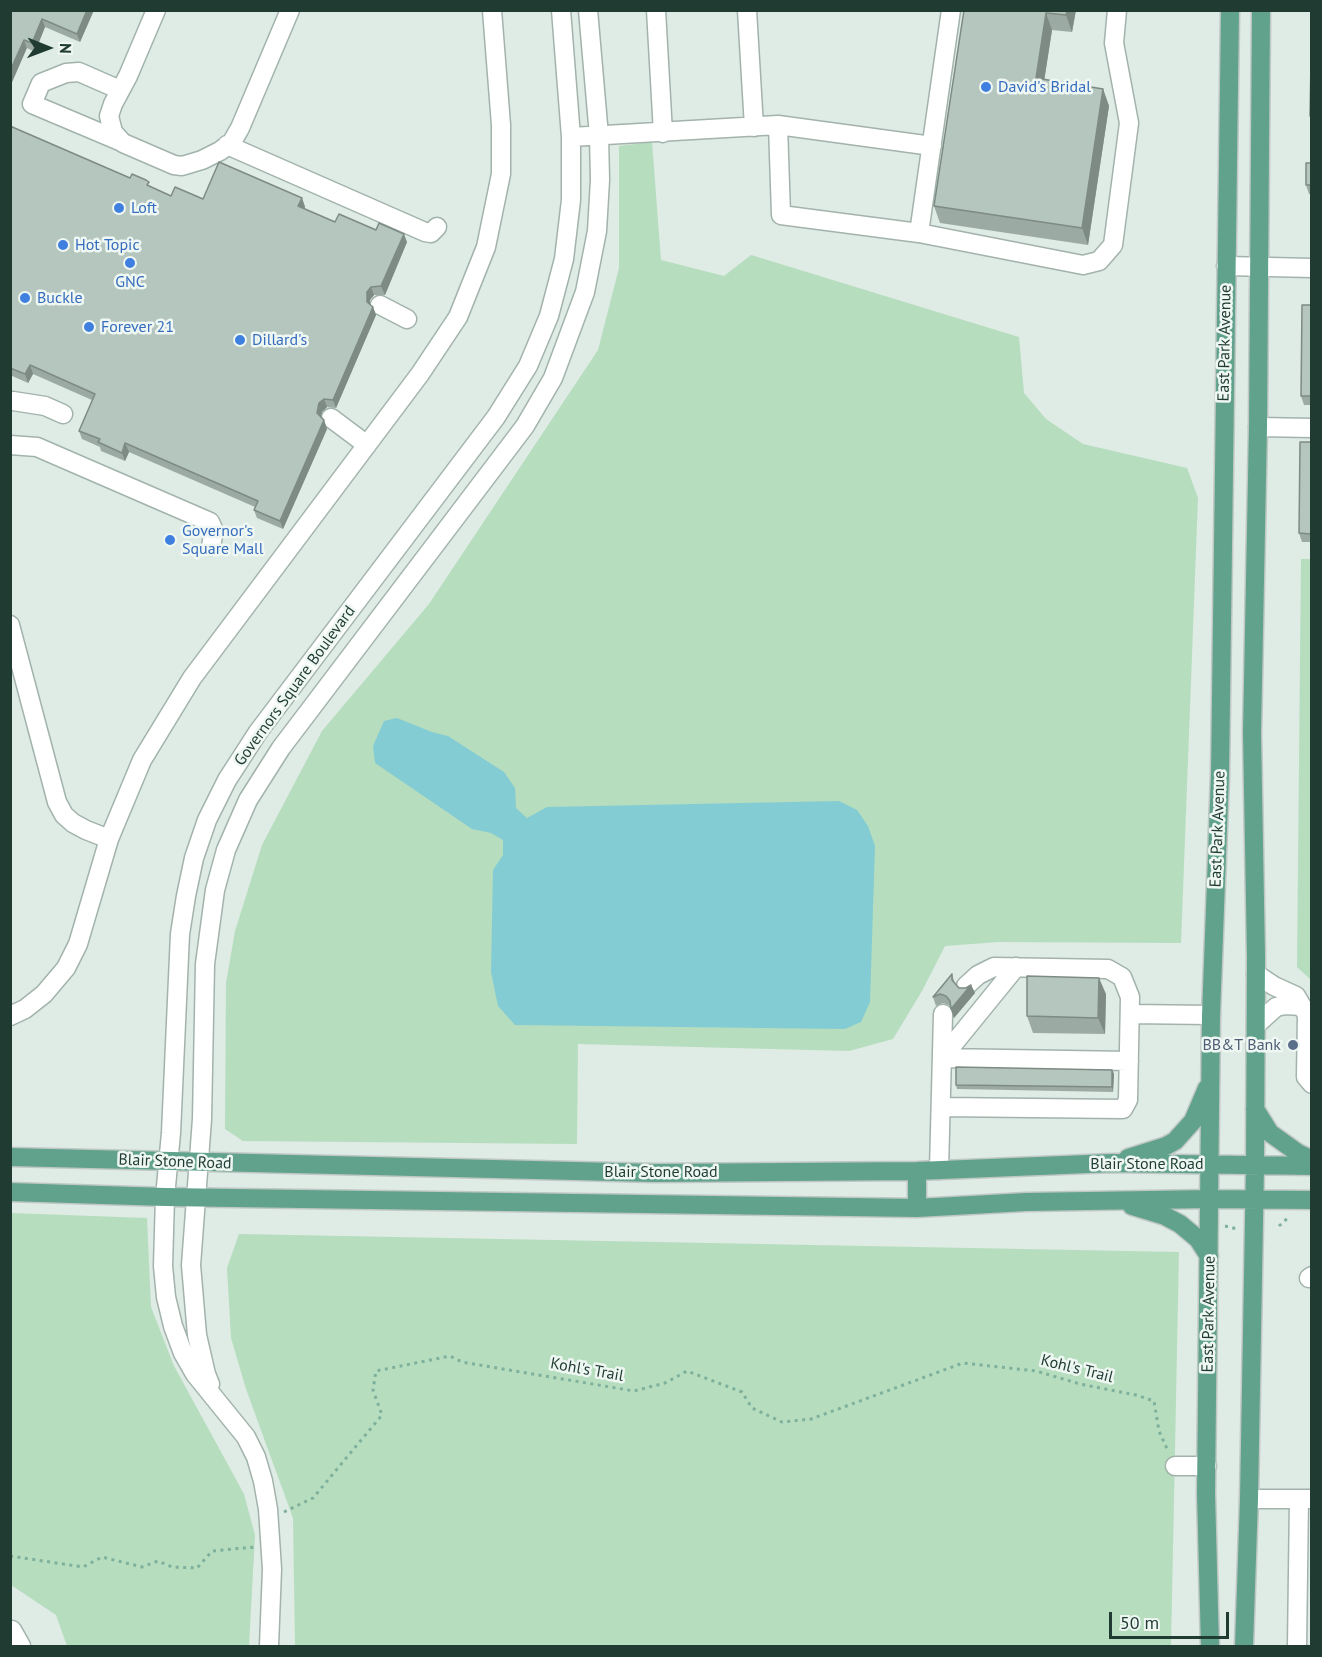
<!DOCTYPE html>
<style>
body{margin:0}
#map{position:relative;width:1322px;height:1657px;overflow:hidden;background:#dfebe5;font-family:"PT Sans",sans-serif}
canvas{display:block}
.frame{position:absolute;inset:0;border:12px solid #1f3b32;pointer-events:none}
.north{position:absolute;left:18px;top:18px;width:60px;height:60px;-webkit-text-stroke:4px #eff7f3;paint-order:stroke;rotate:91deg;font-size:16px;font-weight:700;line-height:24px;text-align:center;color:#1f3b32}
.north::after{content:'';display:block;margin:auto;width:21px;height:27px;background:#1f3b32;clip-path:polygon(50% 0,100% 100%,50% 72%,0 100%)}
.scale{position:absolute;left:1109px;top:1612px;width:120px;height:27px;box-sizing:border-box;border:3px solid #1f3b32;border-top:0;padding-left:8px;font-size:18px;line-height:21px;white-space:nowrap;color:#1f3b32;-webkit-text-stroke:4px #eff7f3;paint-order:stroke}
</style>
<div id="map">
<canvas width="1322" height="1657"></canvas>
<div class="frame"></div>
<div class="north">N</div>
<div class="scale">50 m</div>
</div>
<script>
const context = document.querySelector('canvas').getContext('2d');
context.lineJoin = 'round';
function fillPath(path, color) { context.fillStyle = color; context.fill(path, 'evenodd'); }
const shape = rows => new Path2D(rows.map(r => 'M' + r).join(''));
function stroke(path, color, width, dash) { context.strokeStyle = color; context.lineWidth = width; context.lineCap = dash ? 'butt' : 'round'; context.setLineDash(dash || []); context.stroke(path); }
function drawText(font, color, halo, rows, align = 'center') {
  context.font = font + ' "PT Sans",sans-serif'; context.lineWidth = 5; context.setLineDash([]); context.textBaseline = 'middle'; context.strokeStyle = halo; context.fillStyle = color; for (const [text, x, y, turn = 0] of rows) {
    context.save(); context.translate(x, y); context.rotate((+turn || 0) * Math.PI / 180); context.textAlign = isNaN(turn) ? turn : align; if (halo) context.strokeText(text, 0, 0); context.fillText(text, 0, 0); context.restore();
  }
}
const green = shape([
 [652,142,661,260,724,276,751,255,1019,337,1024,393,1046,419,1083,444,1187,468,1198,498,1181,943,998,942,945,946,922,991,893,1039,849,1051,578,1044,577,1144,243,1141,225,1129,226,983,235,931,262,845,322,731,429,604,598,350,619,268,619,146],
 [1301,559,1312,559,1311,980,1297,967],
 [11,1213,147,1218,151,1307,174,1366,244,1494,255,1535,249,1646,67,1646,56,1615,11,1585],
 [239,1234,1179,1252,1171,1646,295,1646,293,1518,246,1389,231,1338,227,1268]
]);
const water = shape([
 [397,718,432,732,448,736,504,772,515,788,516,808,527,818,547,807,839,801,857,810,868,826,875,846,870,1002,861,1022,845,1029,515,1025,498,1006,491,972,493,870,503,855,503,840,491,833,472,829,375,763,373,746,384,721]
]);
const path = shape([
 [1225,1226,1237,1229],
 [1279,1226,1289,1217],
 [284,1512,313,1498,382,1415,373,1390,376,1371,450,1356,462,1362,634,1391,665,1383,687,1371,742,1392,752,1408,782,1422,811,1419,963,1363,1036,1371,1080,1384,1136,1395,1154,1401,1159,1431,1168,1451],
 [10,1556,83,1567,102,1557,142,1567,158,1561,172,1567,197,1568,212,1551,255,1547]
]);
const minor = shape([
 [156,10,128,76,113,104,109,116,113,132,123,143,174,165,182,166,202,160,220,151,232,142,240,128,290,10],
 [656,10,663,133],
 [747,10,754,127],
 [120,90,79,72,66,73,41,83,32,104,122,142],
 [778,125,781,215,919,233,1083,265,1099,261,1113,245,1129,123,1114,43,1117,10],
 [571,137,778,125,932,146],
 [227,145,425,232,431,233,437,227],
 [919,233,951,10],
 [1226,266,1312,268],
 [380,305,407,319],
 [13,401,45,406,63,414],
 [331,418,367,445],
 [1258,427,1312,428],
 [10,445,37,447,210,522,214,531,211,546],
 [10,625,57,802,64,815,73,823,86,830,109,839],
 [1256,974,1274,986,1296,996,1307,1015,1306,1077,1312,1084],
 [1130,1014,1211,1015],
 [10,1016,25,1009,44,994,66,968,78,944,109,839,142,760,192,678,420,374,458,317,486,247,501,174,501,125,492,10],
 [1256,1025,1276,1007,1285,1005,1302,1006],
 [942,1058,1129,1061],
 [942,1058,1016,967],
 [941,1107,1123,1109,1128,1100,1130,997,1122,977,1108,969,994,967,978,975,966,986],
 [939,1170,943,1014],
 [1309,1278,1312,1276],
 [210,1384,206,1374,197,1335,191,1265,202,1119,205,964,215,890,226,850,248,800,281,748,525,426,553,378,585,292,597,231,600,180,599,136,588,10],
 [1175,1466,1207,1466],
 [1249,1499,1312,1499],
 [12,1630,21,1646],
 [269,1646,272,1569,268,1509,263,1481,256,1457,246,1437,195,1374,183,1353,173,1326,166,1297,163,1266,165,1197,171,1133,180,934,186,896,194,858,207,820,227,780,258,732,496,417,528,366,549,316,564,259,571,200,571,137,561,10],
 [1297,1646,1299,1499]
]);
const major = shape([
 [1255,1109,1270,1133,1298,1153,1312,1160],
 [10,1157,655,1173,917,1171,1112,1163,1312,1166],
 [1128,1158,1166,1146,1175,1141,1193,1121,1207,1088],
 [10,1192,165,1197,917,1208,1026,1202,1210,1199,1312,1200],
 [1132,1206,1165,1216,1180,1224,1198,1239,1209,1256],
 [917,1208,917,1171],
 [1210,1646,1206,1493,1211,1015,1220,775,1230,10],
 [1244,1646,1249,1499,1255,1165,1256,957,1252,733,1258,427,1261,10]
]);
const wall = shape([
 [10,10,94,10,80,42,45,27,35,52,27,48],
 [964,10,1076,10,1072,32,1052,30,1044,80,1103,89,1109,106,1088,245,940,223,934,206],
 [10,126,171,196,203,199,302,198,305,207,304,209,335,222,376,230,407,242,385,295,374,295,370,300,370,305,373,307,376,315,336,408,327,407,322,412,321,417,324,420,327,429,283,529,257,518,254,510,255,507,129,452,125,461,101,451,100,447,82,439,79,431,92,400,33,374,28,383,10,375],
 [1311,163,1311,194,1309,194,1306,185],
 [1311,305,1311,405,1304,405,1301,396],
 [1311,442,1311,542,1302,542,1299,533],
 [952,974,955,984,959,988,966,988,971,985,975,993,954,1018,949,1005,943,1003,936,1006,933,997],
 [1106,994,1105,1034,1033,1033,1027,1016],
 [1112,1070,1114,1074,1113,1092,957,1089,956,1085]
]);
const shadedWall = shape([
 [87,10,94,10,80,42,77,34],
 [1067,10,1076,10,1072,32,1066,15],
 [1046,13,1052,30,1042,95,1036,78],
 [42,19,45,27,35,52,32,43],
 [24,40,27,48,10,87,10,71],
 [1103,89,1109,106,1088,245,1082,228],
 [302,198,305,207,301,215,298,206],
 [404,234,407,242,385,295,381,286],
 [371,287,374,295,370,300,370,311,367,302,367,292],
 [373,307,376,315,336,408,333,400],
 [30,365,33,374,28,383,25,374],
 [324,399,327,407,322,412,320,422,317,413,319,403],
 [324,420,327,429,283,529,280,521],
 [125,443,129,452,125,461,122,453],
 [1099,978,1106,994,1105,1034,1098,1018],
 [971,985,975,993,954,1018,951,1009],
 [1112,1070,1114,1074,1113,1092,1112,1087]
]);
const building = shape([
 [10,10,87,10,77,34,42,19,32,43,24,40,10,71,10,10],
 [964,10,1067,10,1066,15,1046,13,1036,78,1103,89,1082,228,934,206,964,10],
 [1311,61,1311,116,1310,116,1311,61],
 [10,126,130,178,132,174,146,180,149,182,147,185,171,196,175,187,203,199,219,162,302,198,298,206,335,222,339,214,376,230,379,223,404,234,381,286,371,287,367,292,367,302,373,307,333,400,324,399,319,403,317,413,324,420,280,521,254,510,258,501,125,443,122,453,98,442,100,439,79,431,95,394,30,365,25,374,10,368,10,126],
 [1306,163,1311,163,1311,185,1306,185,1306,163],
 [1302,305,1311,305,1311,396,1301,396,1302,305],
 [1300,442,1311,442,1311,534,1299,533,1300,442],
 [952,974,952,980,959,988,966,988,971,985,951,1009,950,1001,946,996,940,994,933,997,952,974],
 [1027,976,1099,978,1098,1018,1027,1016,1027,976],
 [956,1067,1112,1070,1112,1087,956,1085,956,1067]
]);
const markers = [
 [986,87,6,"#3f7fe0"],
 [119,208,6,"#3f7fe0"],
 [63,245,6,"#3f7fe0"],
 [130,263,6,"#3f7fe0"],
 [25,298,6,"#3f7fe0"],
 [89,327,6,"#3f7fe0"],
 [240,340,6,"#3f7fe0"],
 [170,540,6,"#3f7fe0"],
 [1293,1045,6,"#5c6f8a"]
];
const shopNames = [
 ["David's Bridal",998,87],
 ["Loft",131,208],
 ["Hot Topic",75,245],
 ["GNC",130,282,"center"],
 ["Buckle",37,298],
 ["Forever 21",101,327],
 ["Dillard's",252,340],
 ["Governor's",182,531],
 ["Square Mall",182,549]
];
const streetNames = [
 ["East Park Avenue",1225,343,-89],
 ["Governors Square Boulevard",295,686,-54],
 ["East Park Avenue",1218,829,-88],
 ["Blair Stone Road",175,1162,2],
 ["Blair Stone Road",1147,1164],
 ["Blair Stone Road",661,1172],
 ["East Park Avenue",1209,1314,-89],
 ["Kohl's Trail",1077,1369,14],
 ["Kohl's Trail",587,1370,10]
];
const serviceNames = [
 ["BB&T Bank",1281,1045]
];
fillPath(green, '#b6ddbe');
fillPath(water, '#84ccd3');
stroke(minor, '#a2b3ac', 21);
stroke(major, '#c0c8c6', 21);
stroke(path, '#7eb09c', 3, [3, 4.5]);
stroke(minor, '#fff', 18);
stroke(major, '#61a28d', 18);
fillPath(wall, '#9baaa3');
fillPath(shadedWall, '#7e8b84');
fillPath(building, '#b4c6bd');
stroke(building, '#7e8b84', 1.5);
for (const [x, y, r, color] of markers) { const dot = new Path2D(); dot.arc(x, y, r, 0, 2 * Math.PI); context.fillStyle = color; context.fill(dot); stroke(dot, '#eff7f3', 2); }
drawText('16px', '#366cbe', '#eff7f3', shopNames, 'left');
drawText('16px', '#1f3b32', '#eff7f3', streetNames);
drawText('16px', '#4e5e75', '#eff7f3', serviceNames, 'right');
</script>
